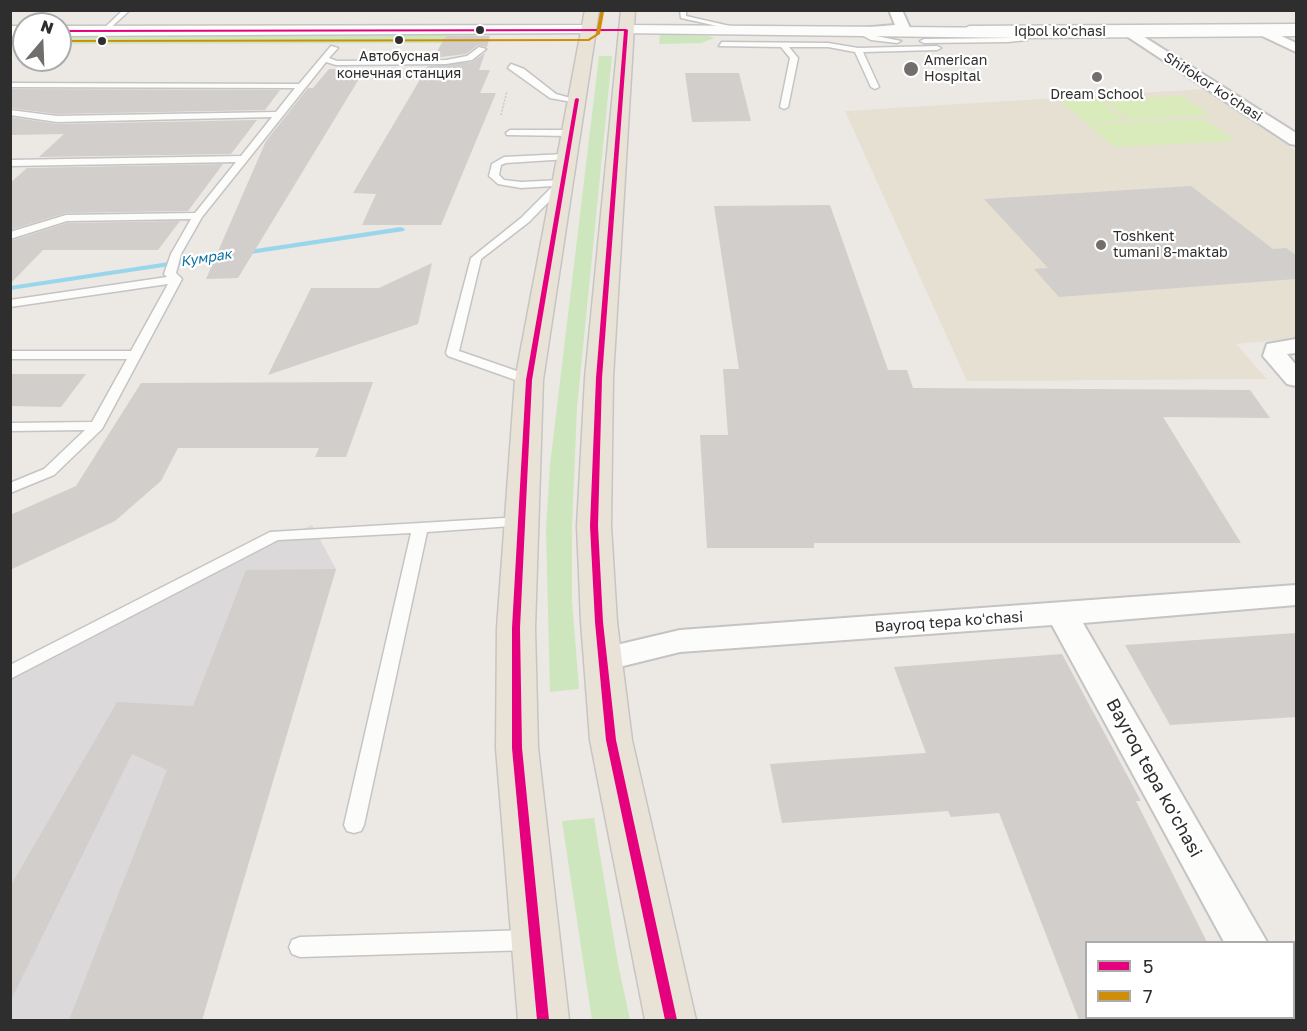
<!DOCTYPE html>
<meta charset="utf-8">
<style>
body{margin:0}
#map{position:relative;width:1307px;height:1031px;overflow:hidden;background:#ece8e4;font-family:"Golos Text",sans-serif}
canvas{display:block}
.frame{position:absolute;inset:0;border:12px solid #2e2e2e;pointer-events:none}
.legend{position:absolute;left:1085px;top:941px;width:210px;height:78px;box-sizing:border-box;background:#fff;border:2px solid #ababab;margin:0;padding:8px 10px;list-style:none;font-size:18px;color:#2e2e2e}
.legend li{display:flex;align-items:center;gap:12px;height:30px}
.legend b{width:30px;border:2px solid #ababab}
.north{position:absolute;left:12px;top:12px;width:60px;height:60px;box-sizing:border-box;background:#fff;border:2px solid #ababab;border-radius:50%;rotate:19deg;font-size:16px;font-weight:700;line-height:24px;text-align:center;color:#2e2e2e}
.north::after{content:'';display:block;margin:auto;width:21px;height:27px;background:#706f6e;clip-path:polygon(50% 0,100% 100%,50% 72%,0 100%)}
</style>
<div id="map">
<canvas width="1307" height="1031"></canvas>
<div class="frame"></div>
<ul class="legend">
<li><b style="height:8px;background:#e5007d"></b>5</li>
<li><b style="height:8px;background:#cf8e09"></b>7</li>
</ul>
<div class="north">N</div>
</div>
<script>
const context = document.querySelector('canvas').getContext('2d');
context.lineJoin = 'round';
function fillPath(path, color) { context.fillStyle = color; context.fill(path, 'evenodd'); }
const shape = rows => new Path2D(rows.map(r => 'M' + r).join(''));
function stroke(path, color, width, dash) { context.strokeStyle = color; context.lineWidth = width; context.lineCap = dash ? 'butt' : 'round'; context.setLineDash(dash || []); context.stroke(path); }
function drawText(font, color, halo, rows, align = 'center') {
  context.font = font + ' "Golos Text",sans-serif'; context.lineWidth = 4.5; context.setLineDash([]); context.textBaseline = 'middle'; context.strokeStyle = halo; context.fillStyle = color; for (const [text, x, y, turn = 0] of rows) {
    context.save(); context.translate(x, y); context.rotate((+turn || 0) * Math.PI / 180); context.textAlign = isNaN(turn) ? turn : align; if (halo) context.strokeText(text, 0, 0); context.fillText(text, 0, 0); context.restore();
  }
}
const industrial = shape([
 [312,525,336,569,202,1020,11,1020,11,669]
]);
const education = shape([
 [1204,89,1296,151,1296,338,1236,344,1267,379,967,381,845,111]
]);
const green = shape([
 [660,34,708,36,714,38,701,43,659,44],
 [474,35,481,37,471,43,60,44,60,36],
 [599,56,612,56,577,408,572,527,572,601,579,689,550,692,546,529,550,465],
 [594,818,618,964,630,1020,592,1020,562,821]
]);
const pitch = shape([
 [1182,96,1211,115,1130,120,1103,100],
 [1097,99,1126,120,1087,123,1060,101],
 [1204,119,1236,141,1115,147,1087,124]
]);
const stream = shape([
 [401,227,405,229,404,231,10,290,10,286,401,227]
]);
const building = shape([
 [446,36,490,36,487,47,478,45,466,54,433,58],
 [485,53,479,70,490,70,480,93,496,93,441,225,362,225,376,194,353,193,428,66,472,62],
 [329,69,365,69,238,278,206,279,266,141,308,88,313,88],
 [685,73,739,73,751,121,692,122],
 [10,89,280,90,265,110,57,114,10,108],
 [10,117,57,124,257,120,231,154,39,157,64,134,10,135],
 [223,164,188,211,66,213,10,230,10,183,27,168],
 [1191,186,1273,249,1286,248,1296,255,1296,279,1059,297,1034,269,1048,268,984,199],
 [830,205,888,370,907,370,913,388,1250,390,1270,418,1163,417,1241,543,814,543,814,548,707,548,700,435,728,435,723,369,739,369,714,206],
 [180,221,158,250,43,250,10,284,10,241,67,223],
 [432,263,418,324,268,375,311,288,379,288],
 [10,374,86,374,61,407,10,406],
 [373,382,346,457,315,457,319,448,178,448,161,481,115,521,10,570,10,515,76,486,141,383],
 [336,569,202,1020,69,1020,167,770,132,754,10,1002,10,887,117,702,193,706,246,570],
 [1296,633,1296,717,1170,725,1125,645],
 [1062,654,1141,801,1136,801,1207,942,1086,942,1086,1020,1079,1020,999,813,951,817,948,811,782,823,770,764,926,753,894,667]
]);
const path = shape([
 [501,115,507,91]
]);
const service = shape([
 [123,10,130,10,106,32,102,32,102,30,123,10],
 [680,10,686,10,686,16,743,29,740,31,681,18,680,10],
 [1296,24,1296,28,969,30,966,28,969,26,1296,24],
 [860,30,876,36,901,41,897,43,871,40,858,33,860,30],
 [1025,31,1029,33,1027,40,1008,42,924,43,920,41,924,39,1008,38,1021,36,1025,31],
 [722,42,828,43,858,48,937,46,941,48,937,50,863,52,879,87,875,89,871,87,855,52,828,47,789,47,798,58,788,107,784,109,780,107,790,58,781,47,719,46,722,42],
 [331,46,338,48,329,58,337,61,446,60,467,56,479,47,486,49,472,60,446,64,336,65,326,62,202,217,181,254,176,273,182,279,102,429,54,475,10,493,10,483,44,469,85,430,10,431,10,423,92,422,127,359,10,359,10,351,131,351,168,284,10,307,10,300,167,277,164,274,171,254,191,219,67,221,10,239,10,232,66,215,195,213,236,162,10,166,10,160,241,156,272,117,57,122,10,115,10,110,57,116,276,112,295,88,10,87,10,83,299,84,331,46],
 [511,64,524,69,556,94,581,101,577,103,550,98,508,68,511,64],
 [510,130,571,130,575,133,571,136,507,135,506,133,510,130],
 [565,154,568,155,568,159,506,163,501,165,499,175,504,180,521,182,562,180,567,183,529,222,481,259,459,351,534,377,535,380,534,383,524,383,448,356,446,353,471,258,521,218,553,186,521,188,498,184,489,176,492,164,504,157,565,154],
 [521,517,526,519,529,522,526,525,427,532,364,825,361,831,354,833,347,831,344,825,411,533,278,540,10,679,10,665,270,532,521,517],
 [530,930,538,933,541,940,538,947,530,950,300,957,292,954,289,947,292,940,300,937,530,930]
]);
const minor = shape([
 [889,10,902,10,910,28,908,31,860,34,860,28,895,25,889,10],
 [1263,27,1296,43,1296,52,1258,34,1258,28,1263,27],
 [1130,28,1296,133,1296,145,1290,144,1125,35,1123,32,1130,28],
 [1296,339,1296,353,1287,354,1296,365,1296,386,1287,384,1263,356,1267,344,1296,339],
 [1296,585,1296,605,1083,623,1267,942,1224,942,1052,625,680,652,603,671,591,667,587,659,591,651,680,630,1296,585],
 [1294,988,1296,989,1296,1020,1277,1020,1276,1018,1294,1018,1294,988]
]);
const tertiary = shape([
 [626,25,1025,28,1296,26,1296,36,1025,38,621,33,618,30,621,27,626,25]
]);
const secondary = shape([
 [588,25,593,27,596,30,593,33,60,36,60,26,588,25],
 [10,26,24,26,24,36,10,36,10,26]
]);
const trunk = shape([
 [585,10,599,10,543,380,535,628,538,748,569,1020,518,1020,496,748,497,628,515,380,585,10],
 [621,10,635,10,613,378,611,526,617,622,632,740,696,1020,645,1020,590,740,581,622,577,526,585,378,621,10]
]);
const bus1 = shape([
 [626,29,628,30,602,378,598,526,603,622,616,740,677,1020,665,1020,606,740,595,622,590,526,596,378,624,31,60,32,60,30,626,29],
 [577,98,579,99,532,380,520,628,522,748,549,1020,537,1020,512,748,512,628,526,380,575,99,577,98]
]);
const bus2 = shape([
 [602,11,604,12,600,34,589,41,60,42,60,40,588,39,596,34,600,12,602,11]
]);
const markers = [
 [480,30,5,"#2e2e2e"],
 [399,40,5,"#2e2e2e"],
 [102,41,5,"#2e2e2e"],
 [911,69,8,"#706f6e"],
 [1097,77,6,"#706f6e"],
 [1101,245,6,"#706f6e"]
];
const farStreetnames = [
 ["Iqbol ko'chasi",1060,32],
 ["Shifokor ko'chasi",1213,87,33]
];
const busNames = [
 ["Автобусная",399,57],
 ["конечная станция",399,74]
];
const farPoinames = [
 ["American",924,61],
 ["Hospital",924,77],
 ["Dream School",1097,95,"center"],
 ["Toshkent",1113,237],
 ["tumani 8-maktab",1113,253]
];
const farWaternames = [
 ["Кумрак",206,258,-9]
];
const streetNames = [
 ["Bayroq tepa koʻchasi",949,622,-4]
];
const nearStreetnames = [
 ["Bayroq tepa ko'chasi",1154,778,61]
];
fillPath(industrial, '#dcd9db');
fillPath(education, '#e6e0d3');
fillPath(green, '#cee6be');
fillPath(pitch, '#d9eabb');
fillPath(stream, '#99d6ec');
fillPath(building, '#d1cecb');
stroke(service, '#c5c4c5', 3);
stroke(minor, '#c5c4c5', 4);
stroke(tertiary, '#c5c4c5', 3);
stroke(secondary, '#c5c4c5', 3);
stroke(trunk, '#c6c5c4', 3);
stroke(path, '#c9c9c8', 1.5, [2, 1.5]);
fillPath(service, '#fcfcfb');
fillPath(minor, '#fcfcfb');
fillPath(tertiary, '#fcfcfb');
fillPath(secondary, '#fcfcfb');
fillPath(trunk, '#e9e2d6');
fillPath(bus1, '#e5007d');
fillPath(bus2, '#cf8e09');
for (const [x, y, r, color] of markers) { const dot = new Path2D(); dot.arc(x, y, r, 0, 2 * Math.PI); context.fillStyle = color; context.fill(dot); stroke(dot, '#fff', 2); }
drawText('14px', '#2e2e2e', '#fff', farStreetnames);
drawText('14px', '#2e2e2e', '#fff', busNames);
drawText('14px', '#2e2e2e', '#fff', farPoinames, 'left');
drawText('italic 14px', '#0d6fa3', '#fff', farWaternames);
drawText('15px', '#2e2e2e', '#fff', streetNames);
drawText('18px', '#2e2e2e', '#fff', nearStreetnames);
</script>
